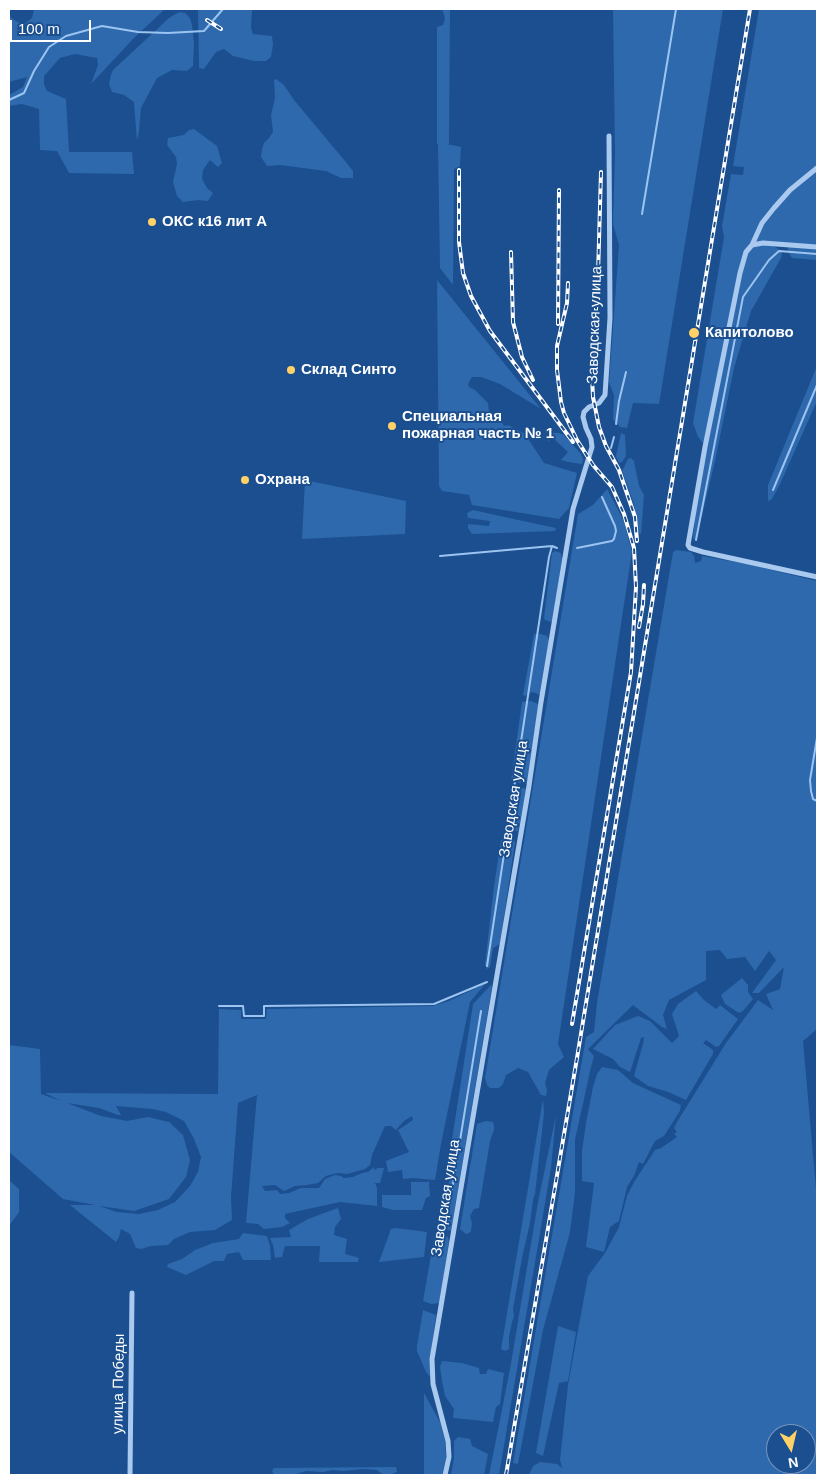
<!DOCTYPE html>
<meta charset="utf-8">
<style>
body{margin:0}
#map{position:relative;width:826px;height:1484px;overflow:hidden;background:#1b4f8f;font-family:Arial,sans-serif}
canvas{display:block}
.frame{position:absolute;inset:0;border:10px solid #fff;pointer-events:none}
.north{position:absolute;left:766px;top:1424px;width:50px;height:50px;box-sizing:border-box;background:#1b4f8f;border:1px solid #7695bc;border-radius:50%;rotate:171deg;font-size:14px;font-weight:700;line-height:20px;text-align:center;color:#fff}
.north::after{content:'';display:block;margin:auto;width:18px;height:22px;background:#ffd166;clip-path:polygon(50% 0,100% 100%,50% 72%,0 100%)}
.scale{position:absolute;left:10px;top:20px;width:81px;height:22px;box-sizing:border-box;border:2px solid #fff;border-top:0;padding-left:6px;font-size:15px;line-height:18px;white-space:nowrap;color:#fff;-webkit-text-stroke:4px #1b4f8f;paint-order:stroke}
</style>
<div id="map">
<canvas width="826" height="1484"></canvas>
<div class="frame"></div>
<div class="north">N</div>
<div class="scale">100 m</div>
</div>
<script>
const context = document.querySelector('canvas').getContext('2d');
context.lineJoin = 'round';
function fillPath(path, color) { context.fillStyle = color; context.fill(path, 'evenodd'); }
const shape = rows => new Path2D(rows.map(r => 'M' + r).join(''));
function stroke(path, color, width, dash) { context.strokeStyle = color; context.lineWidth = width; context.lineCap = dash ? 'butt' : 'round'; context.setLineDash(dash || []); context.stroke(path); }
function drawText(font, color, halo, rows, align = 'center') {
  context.font = font + ' Arial,sans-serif'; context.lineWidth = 4; context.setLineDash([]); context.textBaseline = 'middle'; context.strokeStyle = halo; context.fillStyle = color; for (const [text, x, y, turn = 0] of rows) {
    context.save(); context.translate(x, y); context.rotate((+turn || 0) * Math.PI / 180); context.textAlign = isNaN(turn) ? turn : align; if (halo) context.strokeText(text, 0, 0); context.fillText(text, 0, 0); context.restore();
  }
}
const green = shape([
 [34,9,165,9,134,38,91,84,98,65,97,58,75,54,60,58,44,76,44,84,47,91,66,99,69,152,132,152,134,174,69,173,57,151,40,150,39,109,22,104,9,106,9,95,23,87,27,77,9,82,9,14,11,18,23,25,32,18],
 [198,9,252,9,251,28,253,34,272,36,273,45,271,57,266,61,254,61,233,56,224,49,216,52,204,69,199,68],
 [440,9,450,9,449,144,447,144,461,147,460,166,454,169,453,285,440,268,438,144,437,144,437,27,443,25,445,19,443,11],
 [613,9,723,9,659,404,633,403,627,428,620,427,613,419,614,395,609,382,619,245,613,224,615,153],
 [759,9,817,9,817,260,792,258,788,252,788,246,769,242,782,252,781,258,751,311,734,368,715,461,696,540,693,538,703,443,698,437,693,423,724,237,722,226,731,174,743,175,744,167,733,166],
 [179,12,185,13,190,18,192,25,194,43,193,66,187,71,172,70,157,78,141,108,139,131,137,141,134,102,124,95,112,92,109,84,111,75,113,70,169,18],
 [276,79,284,85,294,100,345,161,353,171,353,178,341,178,326,171,280,165,267,166,261,157,262,149,264,143,269,138,273,132,271,115,275,98,274,80],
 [194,129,217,146,222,163,218,167,210,160,203,170,202,179,207,188,213,193,208,201,198,200,183,202,177,196,173,182,177,164,176,157,167,145,168,138,184,135,189,130],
 [437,280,541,409,500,384,481,377,472,377,468,384,469,387,475,390,488,403,489,412,501,420,504,426,508,425,525,434,544,463,577,473,569,508,559,519,472,505,469,495,442,491,439,486],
 [817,366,817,401,780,484,772,499,768,501,768,485],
 [548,433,559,433,564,435,581,454,583,459,582,464,568,462,561,460,568,452,553,438,549,441,545,438,545,436],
 [621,433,625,435,626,456,622,462,619,463,616,456],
 [631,458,634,461,639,486,644,495,641,534,639,533,634,504,622,471,628,459],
 [305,480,406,501,405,534,302,539],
 [607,489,624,521,629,541,632,551,558,1044,564,1057,549,1070,545,1083,547,1090,546,1096,541,1095,528,1072,518,1068,506,1075,503,1084,499,1088,490,1088,487,1085,485,1078,578,514,593,505],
 [473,510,509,518,556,528,555,531,472,534,468,528,468,524,489,526,490,521,468,518,467,513],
 [676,550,691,552,694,556,695,563,701,561,702,556,747,564,817,581,817,1029,803,1041,817,1200,817,1475,529,1475,533,1466,540,1462,557,1464,562,1468,560,1460,568,1385,588,1276,605,1253,619,1227,627,1196,634,1182,655,1150,661,1148,677,1137,674,1134,677,1132,674,1128,677,1122,726,1043,758,1000,773,1010,766,994,780,989,784,967,759,993,752,993,776,960,769,951,755,971,745,957,727,959,720,950,706,951,706,980,669,1000,663,1015,667,1029,662,1027,633,1005,588,1049,594,1056,591,1067,575,1140,575,1192,570,1232,543,1330,518,1464,513,1463,586,1037,594,1032,597,1003,673,552],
 [776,1434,806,1434,806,1464,776,1464],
 [555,551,561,553,562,559,553,620,551,622,545,620,544,618,552,553],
 [534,634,541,634,547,636,549,640,541,695,532,692,525,696,523,695],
 [531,701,538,704,538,709,528,782,526,784,511,781,522,702],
 [515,786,527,789,518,831,516,831,508,829],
 [501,840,514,840,515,842,500,944,493,948,490,967,487,969,485,965,494,886],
 [742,978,748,985,748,992,753,999,743,1011,739,1013,725,1004,721,995],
 [485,984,470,1002,441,1144,435,1180,413,1178,403,1179,402,1170,388,1172,386,1161,409,1152,398,1130,413,1120,412,1116,404,1121,396,1130,391,1126,385,1126,372,1155,370,1165,365,1169,347,1174,338,1173,326,1176,318,1183,307,1185,295,1186,284,1191,275,1185,262,1186,265,1191,277,1190,280,1194,289,1193,301,1188,319,1188,325,1179,335,1175,341,1176,344,1178,353,1177,362,1173,368,1172,374,1167,374,1170,378,1168,384,1168,380,1183,375,1183,377,1188,377,1206,340,1202,285,1214,285,1218,290,1223,282,1227,264,1229,258,1224,246,1223,257,1095,238,1103,231,1197,232,1220,215,1230,190,1232,174,1239,168,1245,151,1246,141,1249,136,1248,130,1234,121,1229,119,1237,116,1242,70,1205,95,1205,63,1199,9,1152,9,1045,40,1049,41,1094,61,1101,45,1093,218,1094,219,1009,241,1010,241,1019,266,1019,267,1009,433,1006,449,1001],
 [67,1103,99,1108,118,1115,121,1115,116,1106,152,1109,166,1112,184,1121,194,1139,201,1157,198,1172,190,1186,175,1202,158,1210,139,1214,117,1212,99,1206,134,1211,169,1199,186,1177,190,1160,183,1135,169,1122,148,1117,127,1121,101,1116],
 [491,985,492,987,451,1231,443,1228,443,1217,449,1181,449,1159,473,1004],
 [696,991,704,1000,716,1009,720,1005,738,1019,719,1046,716,1047,706,1040,703,1043,713,1050,713,1054,686,1100,668,1092,648,1086,634,1076,643,1044,644,1037,641,1038,630,1072,620,1067,613,1059,593,1049,615,1025,638,1016,650,1021,672,1043,679,1036,672,1014,678,1004],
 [602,1067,618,1070,633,1083,681,1105,680,1111,664,1136,655,1141,643,1164,639,1162,634,1176,627,1187,619,1221,610,1227,604,1252,586,1247,594,1183,582,1181,582,1151,586,1123,593,1087,597,1074],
 [543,1099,544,1113,535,1194,533,1200,530,1223,522,1258,513,1309,514,1316,512,1322,509,1337,509,1349,505,1351,501,1349],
 [556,1115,551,1168,499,1475,489,1475,510,1369,538,1202],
 [486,1121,493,1122,494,1126,494,1130,490,1141,479,1208,474,1209,470,1216,472,1223,471,1231,469,1233,466,1234,460,1229,477,1124],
 [9,1180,19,1189,19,1212,9,1226],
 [411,1182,429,1182,430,1196,426,1198,422,1210,393,1210,382,1207,382,1195,411,1195],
 [338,1208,341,1219,335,1227,334,1235,347,1239,345,1254,359,1258,358,1262,319,1262,320,1246,285,1246,282,1257,275,1258,273,1245,270,1238,291,1237,289,1230,308,1219],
 [396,1228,427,1232,424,1257,379,1262,391,1229],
 [435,1232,442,1234,448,1237,449,1242,440,1303,431,1304,423,1301],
 [243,1233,267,1236,270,1246,271,1260,243,1260,239,1252,227,1254,224,1261,214,1261,186,1275,167,1267,168,1264,182,1259,195,1250,213,1243,239,1239],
 [423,1310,436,1315,430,1360,431,1378,426,1372,417,1351,417,1346],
 [558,1326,576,1332,568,1381,559,1383,543,1456,536,1453],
 [442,1361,462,1363,479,1368,480,1374,486,1374,488,1369,504,1373,500,1404,496,1407,493,1422,453,1418,454,1409,445,1396,442,1381,440,1367],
 [424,1393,440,1422,445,1441,446,1457,442,1475,424,1475],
 [458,1437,470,1439,472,1446,488,1454,484,1475,451,1475,454,1458,454,1441],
 [390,1467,396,1467,397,1472,389,1475,382,1474,377,1470,363,1469,343,1471,333,1470,323,1472,306,1471,293,1475,274,1475,272,1471,274,1468]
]);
const stream = shape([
 [9,100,24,93,34,71,49,47,66,36,102,26,138,32,168,33,204,31,223,9],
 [642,214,676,9],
 [616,424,619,401,626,372],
 [611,448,614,437],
 [773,490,817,385],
 [696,540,743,297,769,260,779,251,817,254],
 [577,548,612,541,614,539,616,531,615,526,602,497],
 [440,556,552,546],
 [817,738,810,780,811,791,813,799,817,801],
 [487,966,549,557,552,546,557,548],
 [219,1006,243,1006,244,1016,264,1016,264,1006,434,1004,487,982],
 [447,1221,481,1011]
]);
const minor = shape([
 [752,245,762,223,774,208,790,190,817,168],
 [817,247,763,243,752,245,746,252,740,273,705,447,688,545,690,548,703,552,817,577],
 [130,1475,132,1293],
 [445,1475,449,1457,448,1441,433,1384,432,1359,529,786,541,702,573,509,592,447,591,439,586,428,583,417,584,412,589,407,599,403,605,395,610,318,609,136]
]);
const rail = shape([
 [207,20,221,29],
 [459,170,459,242,463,273,471,296,490,331,573,442],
 [601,172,598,275,592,378,593,397,599,427,606,446,619,470,635,517,637,541],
 [511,252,513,322,522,357,533,380],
 [568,283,567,303,557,346,557,370,561,402,564,413,577,440,593,465,612,487,624,514,634,548,636,587,631,672,572,1024],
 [558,324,559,190],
 [639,627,643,604,644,585],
 [506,1475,577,1058,750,9]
]);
const markers = [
 [152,222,5,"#ffd166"],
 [694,333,6,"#ffd166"],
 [291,370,5,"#ffd166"],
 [392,426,5,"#ffd166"],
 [245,480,5,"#ffd166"]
];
const poiNames = [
 ["ОКС к16 лит А",162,222],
 ["Капитолово",705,333],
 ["Склад Синто",301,370],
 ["Специальная",402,417],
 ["пожарная часть № 1",402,434],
 ["Охрана",255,480]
];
const streetNames = [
 ["Заводская улица",595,325,-88],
 ["Заводская улица",514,799,-81],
 ["Заводская улица",446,1198,-81],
 ["улица Победы",119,1384,-89]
];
fillPath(green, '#2e69ad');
stroke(stream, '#9cc4f0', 2);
stroke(minor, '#a9c9ee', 5);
stroke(rail, '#fff', 4);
stroke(rail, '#1b4f8f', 2, [5.5]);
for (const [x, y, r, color] of markers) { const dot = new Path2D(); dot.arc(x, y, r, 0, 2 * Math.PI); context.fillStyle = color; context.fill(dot); stroke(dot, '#1b4f8f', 2); }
drawText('bold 15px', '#fff', '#1b4f8f', poiNames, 'left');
drawText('15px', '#fff', '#1b4f8f', streetNames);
</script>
